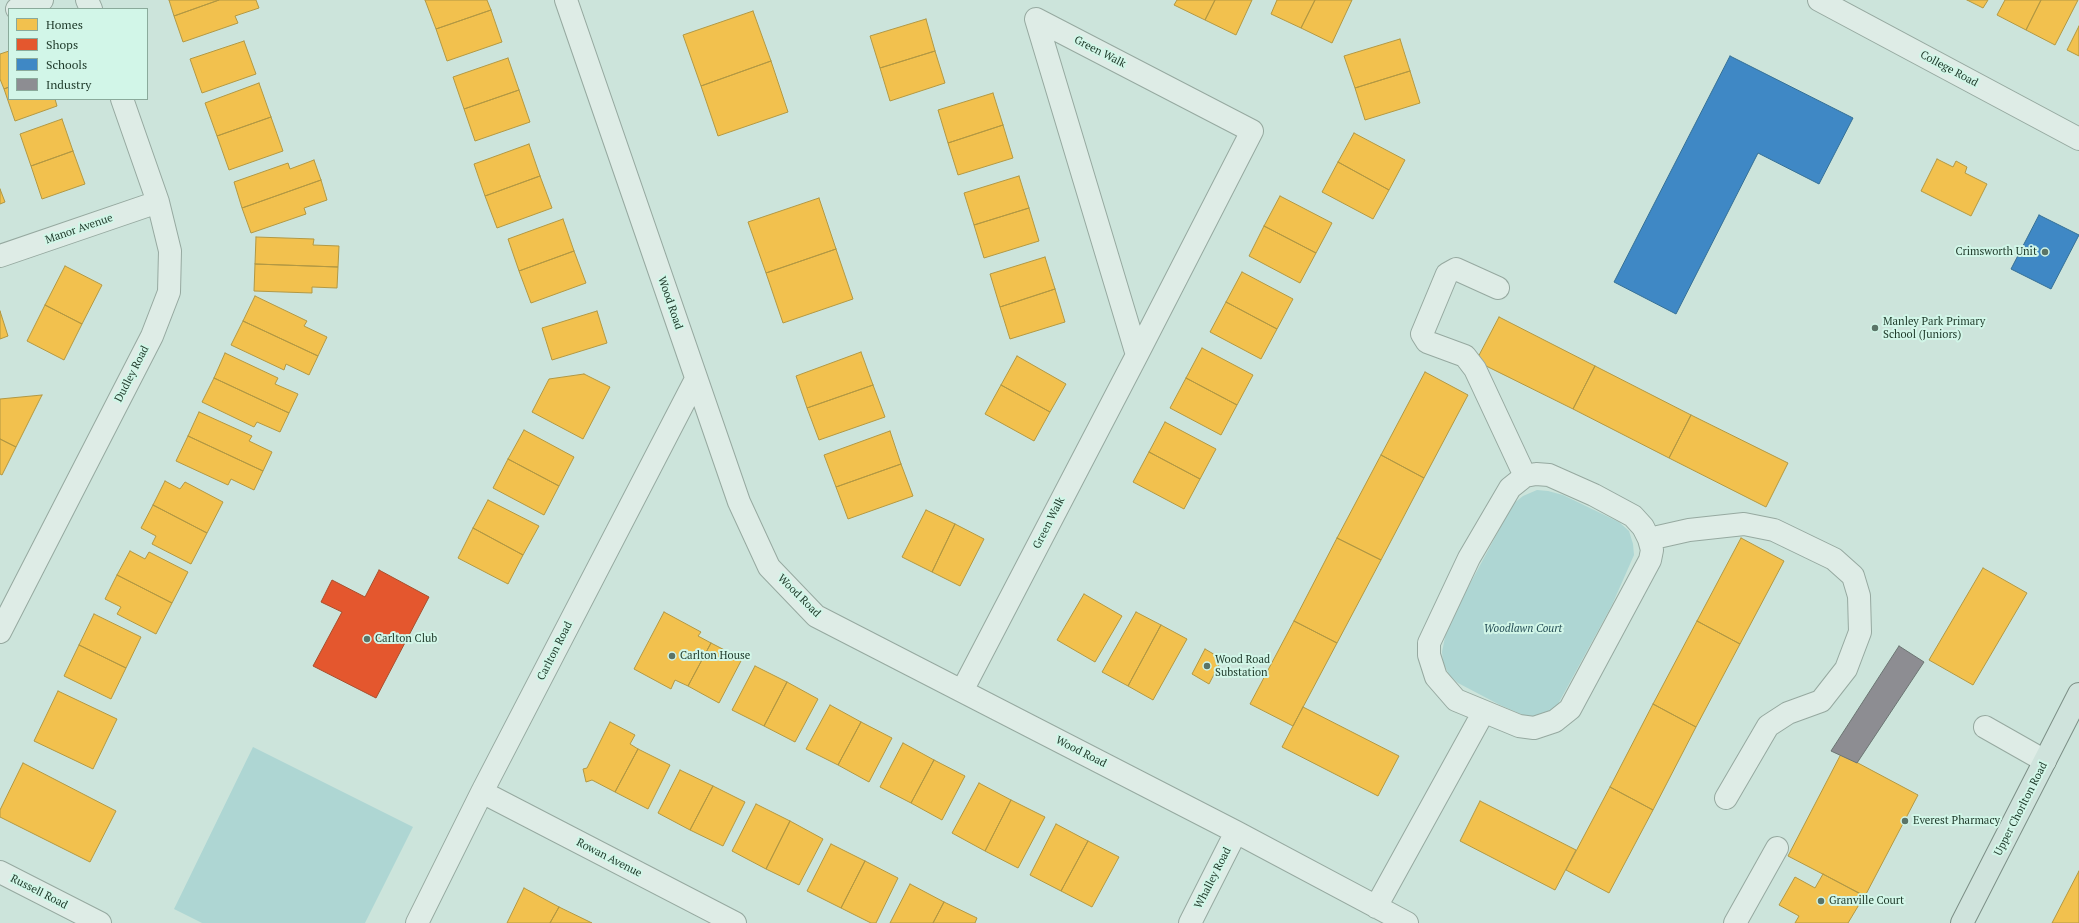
<!DOCTYPE html>
<style>
body{margin:0}
#map{position:relative;width:2079px;height:923px;overflow:hidden;background:#cce4db;font-family:"PT Serif",serif}
canvas{display:block}
.legend{position:absolute;left:8px;top:8px;width:140px;height:92px;box-sizing:border-box;background:#d2f6e8;border:1px solid #8aaa9b;margin:0;padding:5px 7px;list-style:none;font-size:12px;color:#1d3828}
.legend li{display:flex;align-items:center;gap:8px;height:20px}
.legend b{width:20px;border:1px solid #8aaa9b}
</style>
<div id="map">
<canvas width="2079" height="923"></canvas>
<ul class="legend">
<li><b style="height:11px;background:#f2c14e"></b>Homes</li>
<li><b style="height:11px;background:#e4572e"></b>Shops</li>
<li><b style="height:11px;background:#3f88c5"></b>Schools</li>
<li><b style="height:11px;background:#8d8d92"></b>Industry</li>
</ul>
</div>
<script>
const context = document.querySelector('canvas').getContext('2d');
context.lineJoin = 'round';
function fillPath(path, color) { context.fillStyle = color; context.fill(path, 'evenodd'); }
const shape = rows => new Path2D(rows.map(r => 'M' + r).join(''));
function stroke(path, color, width, dash) { context.strokeStyle = color; context.lineWidth = width; context.lineCap = dash ? 'butt' : 'round'; context.setLineDash(dash || []); context.stroke(path); }
function drawText(font, color, halo, rows, align = 'center') {
  context.font = font + ' "PT Serif",serif'; context.lineWidth = 4; context.setLineDash([]); context.textBaseline = 'middle'; context.strokeStyle = halo; context.fillStyle = color; for (const [text, x, y, turn = 0] of rows) {
    context.save(); context.translate(x, y); context.rotate((+turn || 0) * Math.PI / 180); context.textAlign = isNaN(turn) ? turn : align; if (halo) context.strokeText(text, 0, 0); context.fillText(text, 0, 0); context.restore();
  }
}
const green = shape([
 [1537,490,1548,491,1563,495,1619,522,1629,531,1633,544,1634,555,1612,605,1557,706,1547,713,1528,717,1500,705,1458,683,1449,675,1443,662,1442,652,1446,632,1458,606,1513,504,1523,496],
 [253,747,413,827,365,923,202,923,174,909]
]);
const homes = shape([
 [169,0,219,0,174,16,169,0],
 [219,0,256,0,259,8,235,16,238,23,183,42,174,16,219,0],
 [425,0,487,0,491,10,436,29,425,0],
 [1177,0,1215,0,1205,20,1174,5,1177,0],
 [1215,0,1252,0,1236,35,1205,20,1215,0],
 [1277,0,1315,0,1301,28,1271,14,1277,0],
 [1315,0,1352,0,1332,43,1301,28,1315,0],
 [1967,0,1988,0,1983,8,1967,0],
 [2005,0,2041,0,2026,30,1997,15,2005,0],
 [2041,0,2078,0,2055,45,2026,30,2041,0],
 [491,10,502,42,447,61,436,29,491,10],
 [753,11,771,61,701,86,683,35,753,11],
 [926,19,935,51,880,68,870,36,926,19],
 [2079,26,2079,56,2067,50,2079,26],
 [1400,39,1410,71,1355,88,1344,56,1400,39],
 [244,41,256,74,202,93,190,59,244,41],
 [9,51,9,87,4,89,0,79,0,54,9,51],
 [935,51,945,83,890,101,880,68,935,51],
 [508,58,519,90,464,109,453,77,508,58],
 [771,61,788,112,718,136,701,86,771,61],
 [1410,71,1420,103,1365,120,1355,88,1410,71],
 [259,83,271,117,217,136,205,103,259,83],
 [9,87,9,99,55,99,57,106,15,121,4,89,9,87],
 [519,90,530,122,475,141,464,109,519,90],
 [993,93,1003,125,948,143,938,110,993,93],
 [271,117,283,151,229,170,217,136,271,117],
 [62,119,73,151,31,166,20,134,62,119],
 [1003,125,1013,158,958,175,948,143,1003,125],
 [1354,133,1405,160,1389,190,1338,162,1354,133],
 [529,144,540,176,485,196,474,164,529,144],
 [73,151,85,184,42,199,31,166,73,151],
 [1937,159,1953,167,1956,161,1967,167,1965,173,1987,184,1971,216,1921,191,1937,159],
 [314,160,321,180,242,208,234,182,288,163,290,169,314,160],
 [1338,162,1389,190,1373,219,1322,192,1338,162],
 [540,176,552,208,497,228,485,196,540,176],
 [1019,176,1029,208,974,225,964,193,1019,176],
 [321,180,327,200,304,208,306,214,251,233,242,208,321,180],
 [0,189,5,202,0,204,0,189],
 [1280,196,1332,223,1316,253,1264,226,1280,196],
 [819,198,836,249,766,273,748,222,819,198],
 [1029,208,1039,241,984,258,974,225,1029,208],
 [563,219,574,251,519,271,508,239,563,219],
 [1264,226,1316,253,1300,283,1249,256,1264,226],
 [256,237,314,239,313,245,339,246,338,267,255,264,256,237],
 [836,249,853,299,783,323,766,273,836,249],
 [574,251,586,283,531,303,519,271,574,251],
 [1045,257,1055,289,1000,307,990,274,1045,257],
 [255,264,338,267,337,288,312,287,312,293,254,291,255,264],
 [65,266,102,285,82,324,45,305,65,266],
 [1242,272,1293,299,1277,329,1226,302,1242,272],
 [1055,289,1065,322,1010,339,1000,307,1055,289],
 [255,296,307,321,304,326,327,337,318,356,243,321,255,296],
 [1226,302,1277,329,1261,359,1210,332,1226,302],
 [45,305,82,324,64,360,27,341,45,305],
 [0,311,8,336,0,339,0,311],
 [597,311,607,343,552,360,542,328,597,311],
 [1499,317,1595,366,1573,409,1476,361,1499,317],
 [243,321,318,356,309,375,286,364,284,370,231,345,243,321],
 [1202,348,1253,375,1237,405,1186,378,1202,348],
 [861,352,873,385,807,408,796,376,861,352],
 [225,353,278,378,275,384,298,394,289,413,214,378,225,353],
 [1017,356,1066,384,1050,412,1001,385,1017,356],
 [1595,366,1691,415,1669,458,1573,409,1595,366],
 [1425,372,1468,395,1424,478,1381,455,1425,372],
 [584,374,610,387,583,439,532,412,549,379,584,374],
 [214,378,289,413,280,432,257,422,254,427,202,402,214,378],
 [1186,378,1237,405,1221,435,1170,408,1186,378],
 [873,385,885,417,819,440,807,408,873,385],
 [1001,385,1050,412,1034,441,985,414,1001,385],
 [42,395,16,447,0,439,0,399,42,395],
 [199,412,252,436,249,441,272,452,263,471,188,436,199,412],
 [1691,415,1788,463,1766,507,1669,458,1691,415],
 [1165,422,1216,449,1200,479,1149,452,1165,422],
 [524,430,574,457,559,486,508,459,524,430],
 [890,431,901,464,836,487,824,455,890,431],
 [188,436,263,471,254,490,231,479,228,485,176,461,188,436],
 [0,439,16,447,2,475,0,474,0,439],
 [1149,452,1200,479,1184,509,1133,482,1149,452],
 [1381,455,1424,478,1381,560,1337,538,1381,455],
 [508,459,559,486,544,515,493,488,508,459],
 [901,464,913,496,848,519,836,487,901,464],
 [165,481,180,489,185,482,223,502,207,533,153,505,165,481],
 [488,500,539,526,523,555,473,528,488,500],
 [153,505,207,533,191,564,152,544,156,536,141,528,153,505],
 [926,510,955,524,932,572,902,557,926,510],
 [955,524,984,539,960,586,932,572,955,524],
 [473,528,523,555,508,584,458,558,473,528],
 [1337,538,1381,560,1337,643,1294,621,1337,538],
 [1741,538,1784,561,1740,644,1697,621,1741,538],
 [130,551,145,559,149,552,188,572,172,603,117,575,130,551],
 [1983,568,2027,593,1973,685,1929,660,1983,568],
 [117,575,172,603,156,634,117,614,121,607,105,599,117,575],
 [1084,594,1122,616,1095,662,1057,640,1084,594],
 [664,612,701,632,698,636,711,643,688,686,675,680,671,689,634,669,664,612],
 [1136,612,1161,625,1128,686,1102,672,1136,612],
 [94,614,141,637,126,668,79,645,94,614],
 [1294,621,1337,643,1293,726,1250,704,1294,621],
 [1697,621,1740,644,1696,727,1653,704,1697,621],
 [1161,625,1187,639,1153,700,1128,686,1161,625],
 [711,643,742,659,719,703,688,686,711,643],
 [79,645,126,668,111,699,64,676,79,645],
 [1205,649,1222,659,1209,684,1192,674,1205,649],
 [755,666,787,682,764,726,732,710,755,666],
 [787,682,818,699,795,742,764,726,787,682],
 [58,691,117,719,93,769,34,741,58,691],
 [1653,704,1696,727,1653,810,1610,787,1653,704],
 [830,705,861,722,838,765,806,749,830,705],
 [1303,707,1399,756,1378,796,1282,747,1303,707],
 [610,722,635,735,630,744,638,749,615,792,592,780,586,782,583,769,587,768,610,722],
 [861,722,892,738,869,782,838,765,861,722],
 [903,743,934,760,911,803,880,787,903,743],
 [638,749,670,765,648,809,615,792,638,749],
 [1841,754,1918,795,1865,896,1788,856,1841,754],
 [934,760,965,776,942,820,911,803,934,760],
 [23,763,116,811,90,862,0,817,0,810,23,763],
 [680,770,713,786,690,830,658,813,680,770],
 [979,783,1011,800,985,851,952,833,979,783],
 [713,786,745,802,723,846,690,830,713,786],
 [1610,787,1653,810,1609,893,1566,870,1610,787],
 [1011,800,1045,817,1018,868,985,851,1011,800],
 [1480,801,1576,850,1555,890,1460,841,1480,801],
 [756,804,790,821,766,869,732,851,756,804],
 [790,821,823,839,799,885,766,869,790,821],
 [1056,824,1088,841,1061,891,1030,875,1056,824],
 [1088,841,1119,857,1092,907,1061,891,1088,841],
 [831,844,865,861,841,908,807,891,831,844],
 [865,861,898,878,876,923,871,923,841,908,865,861],
 [2079,871,2079,923,2052,923,2079,871],
 [1823,874,1864,896,1857,908,1848,923,1795,923,1799,916,1779,905,1795,877,1815,888,1823,874],
 [910,884,944,902,933,923,890,923,910,884],
 [524,888,559,907,550,923,507,923,524,888],
 [944,902,977,918,975,923,933,923,944,902],
 [559,907,592,923,550,923,559,907]
]);
const shops = shape([
 [379,570,429,597,376,698,313,666,342,612,321,602,332,580,365,597,379,570]
]);
const schools = shape([
 [1730,56,1853,118,1819,184,1758,153,1676,314,1614,282,1730,56],
 [2039,215,2079,235,2051,289,2011,269,2039,215]
]);
const industry = shape([
 [1899,646,1924,662,1857,763,1831,751,1899,646]
]);
const minor = shape([
 [87,0,91,9],
 [566,0,739,502,769,567,816,616,1236,832,1407,923],
 [1819,0,2079,139],
 [17,9,42,0],
 [0,256,158,202],
 [1498,288,1456,269,1447,274,1422,334,1427,342,1465,356,1475,369,1525,476],
 [1536,474,1549,475,1594,495,1633,516,1643,527,1649,539,1652,550,1650,560,1570,709,1555,721,1534,728,1519,726,1456,700,1436,677,1429,655,1429,643,1469,558,1510,488,1525,476,1536,474],
 [1649,539,1689,530,1744,524,1774,530,1834,559,1853,576,1859,596,1860,632,1846,669,1821,701,1788,713,1768,726,1726,798],
 [0,632,152,336,169,292,170,251,158,202,122,99],
 [962,691,1137,355,1252,131,1036,19,1137,355],
 [1985,727,2045,761],
 [482,792,735,923],
 [0,872,100,923],
 [1376,907,1483,713],
 [417,923,482,792,696,379],
 [1190,923,1236,832],
 [1735,923,1777,848]
]);
const major = shape([
 [1962,923,2079,694]
]);
const markers = [
 [2045,252,4,"#5a7467"],
 [1875,328,4,"#5a7467"],
 [367,639,4,"#5a7467"],
 [672,656,4,"#5a7467"],
 [1207,666,4,"#5a7467"],
 [1905,821,4,"#5a7467"],
 [1821,901,4,"#5a7467"]
];
const streetNames = [
 ["Green Walk",1100,52,27],
 ["College Road",1949,69,28],
 ["Manor Avenue",79,229,-19],
 ["Wood Road",670,303,71],
 ["Dudley Road",132,374,-63],
 ["Green Walk",1049,523,-63],
 ["Wood Road",799,596,45],
 ["Carlton Road",555,651,-63],
 ["Wood Road",1081,752,27],
 ["Upper Chorlton Road",2021,809,-63],
 ["Rowan Avenue",609,858,27],
 ["Whalley Road",1213,878,-63],
 ["Russell Road",39,892,27]
];
const poiNames = [
 ["Crimsworth Unit",2037,252,"right"],
 ["Manley Park Primary",1883,322],
 ["School (Juniors)",1883,335],
 ["Carlton Club",375,639],
 ["Carlton House",680,656],
 ["Wood Road",1215,660],
 ["Substation",1215,673],
 ["Everest Pharmacy",1913,821],
 ["Granville Court",1829,901]
];
const parkNames = [
 ["Woodlawn Court",1523,629]
];
fillPath(green, '#aed6d3');
fillPath(homes, '#f2c14e');
stroke(homes, '#b29843', 1);
fillPath(shops, '#e4572e');
stroke(shops, '#a84e2c', 1);
fillPath(schools, '#3f88c5');
stroke(schools, '#357096', 1);
fillPath(industry, '#8d8d92');
stroke(industry, '#6b7472', 1);
stroke(minor, '#96a9a0', 24);
stroke(major, '#7c8f86', 24);
stroke(minor, '#deece6', 22);
stroke(major, '#cfe3dc', 22);
for (const [x, y, r, color] of markers) { const dot = new Path2D(); dot.arc(x, y, r, 0, 2 * Math.PI); context.fillStyle = color; context.fill(dot); stroke(dot, '#d2f6e8', 1.5); }
drawText('11px', '#1d3828', '#d2f6e8', streetNames);
drawText('11px', '#1d3828', '#d2f6e8', poiNames, 'left');
drawText('italic 11px', '#244d55', '#d2f6e8', parkNames);
</script>
